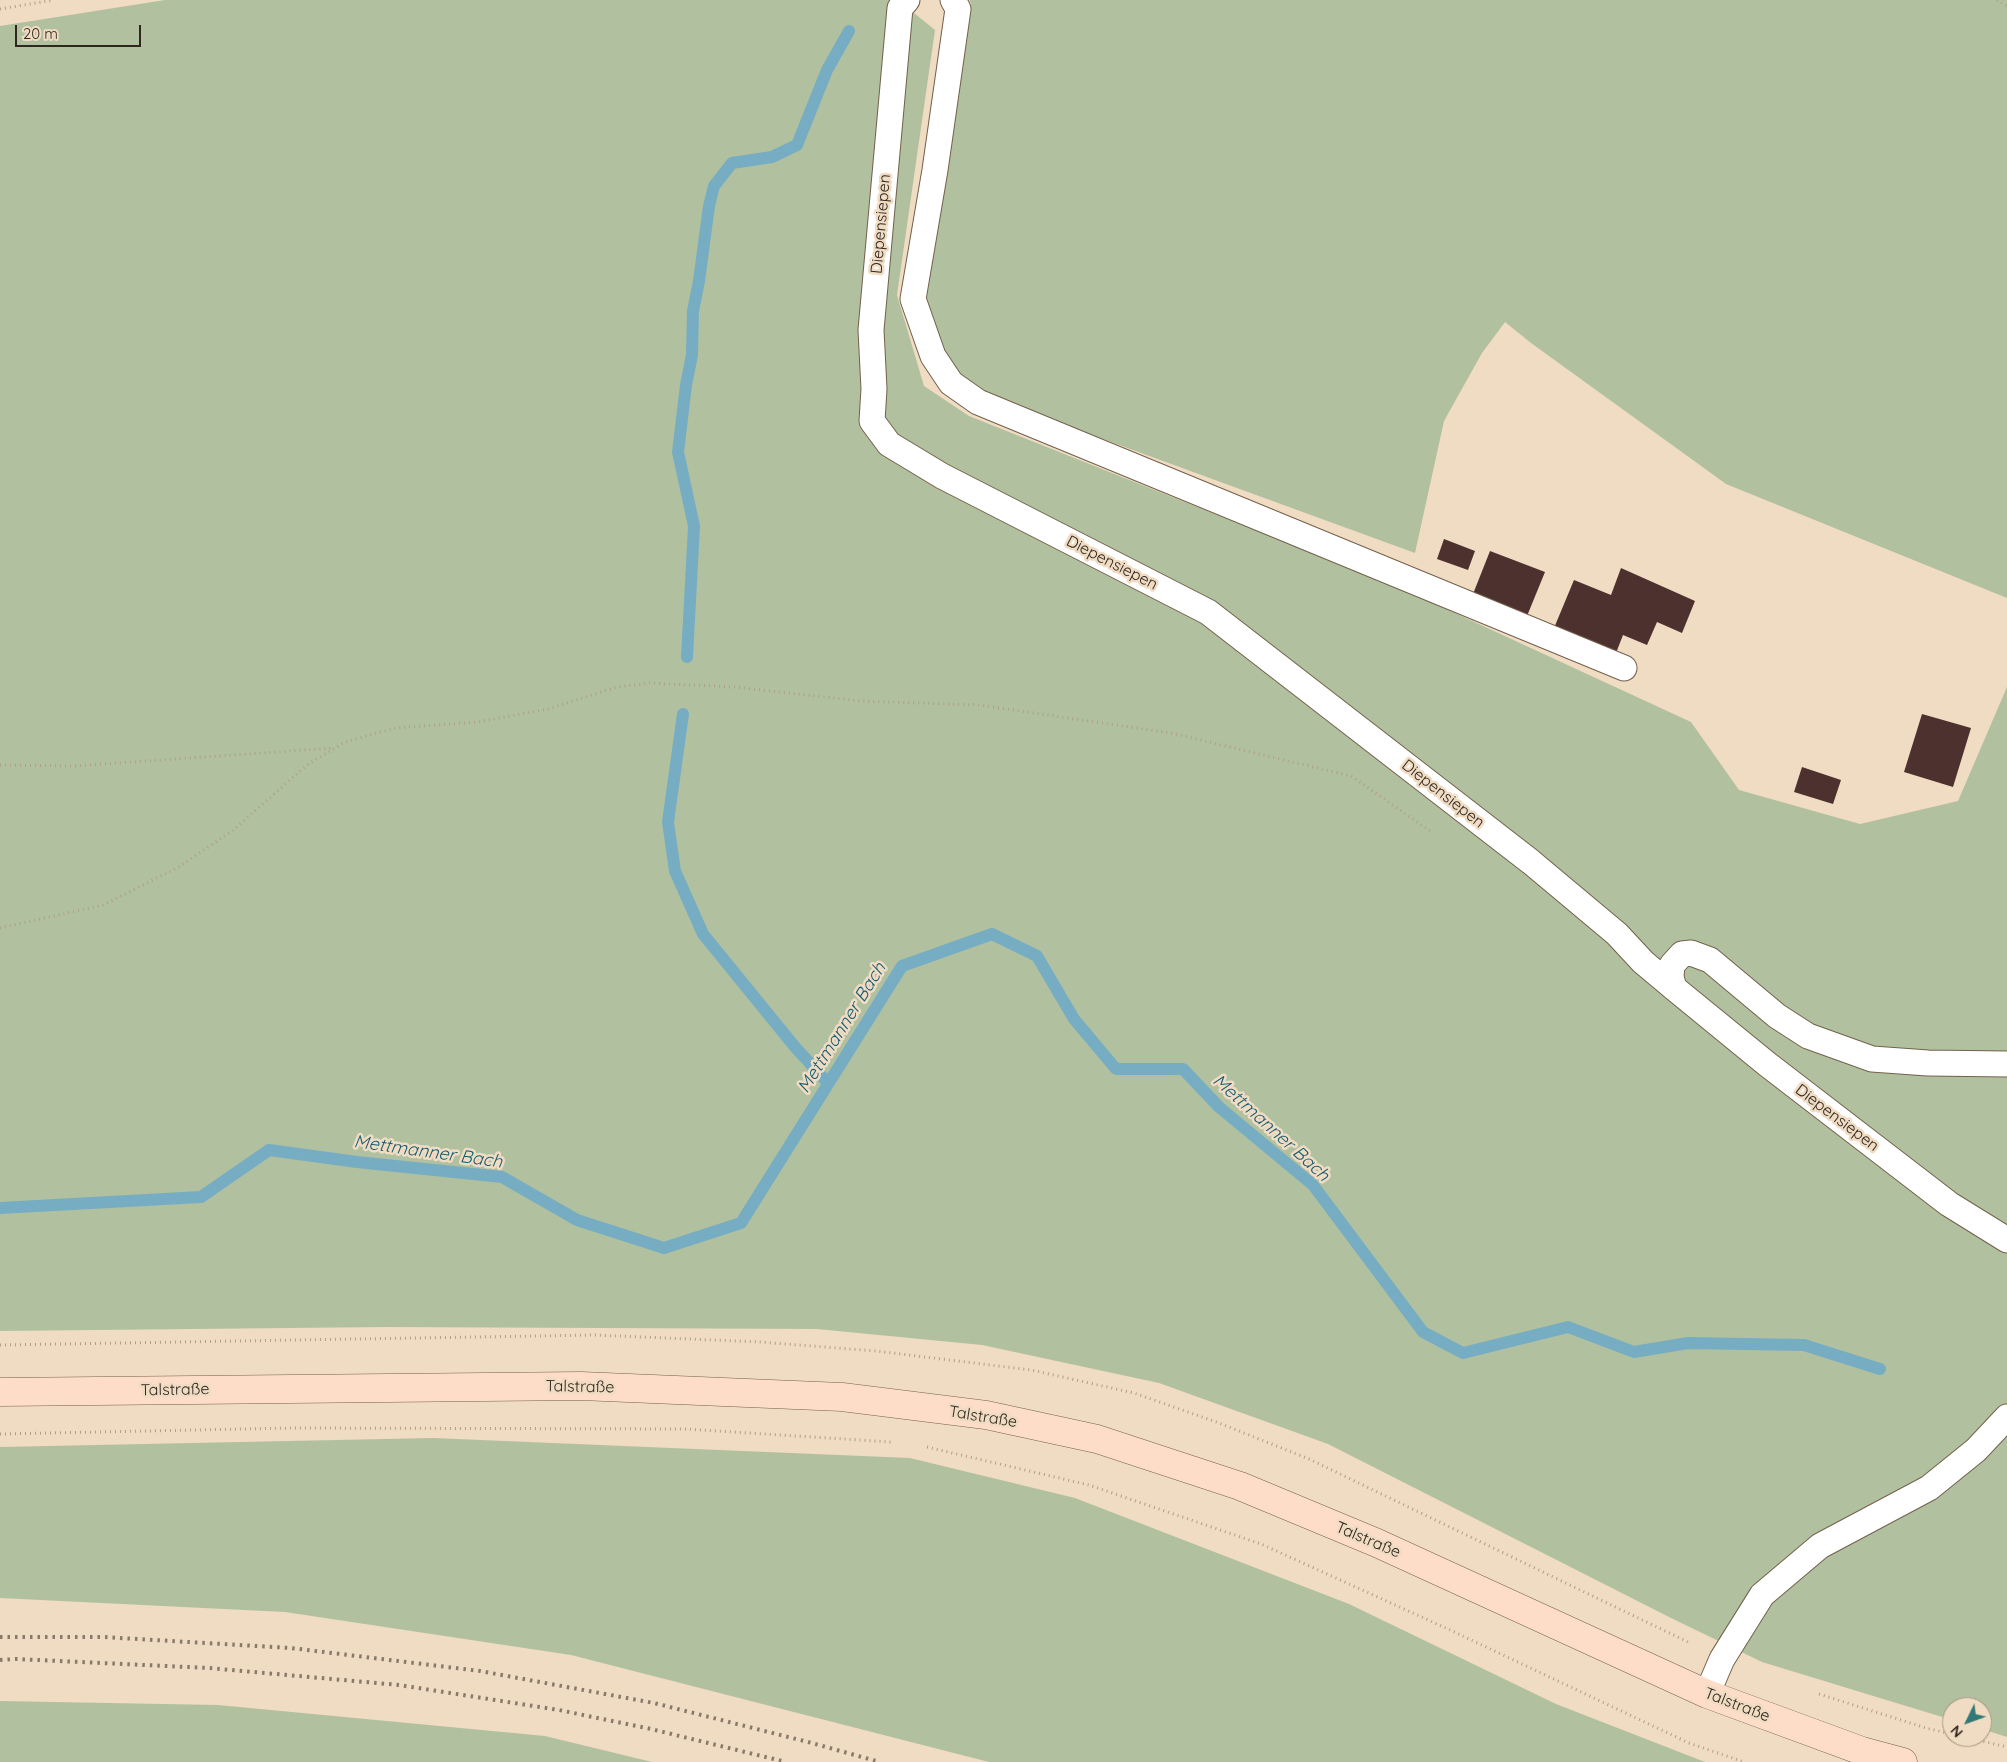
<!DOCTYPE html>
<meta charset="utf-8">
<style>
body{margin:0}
#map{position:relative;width:2007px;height:1762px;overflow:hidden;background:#f0dbc3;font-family:Quicksand,sans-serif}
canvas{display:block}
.north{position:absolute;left:1942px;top:1697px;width:50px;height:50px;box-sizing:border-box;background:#f0dbc3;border:1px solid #a39381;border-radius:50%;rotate:228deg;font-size:14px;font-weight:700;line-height:20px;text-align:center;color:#2f271e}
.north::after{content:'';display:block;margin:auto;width:18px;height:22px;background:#317975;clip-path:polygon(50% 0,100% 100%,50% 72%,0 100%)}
.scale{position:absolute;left:15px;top:25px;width:126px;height:22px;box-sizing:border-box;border:2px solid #2f271e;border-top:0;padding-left:6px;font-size:15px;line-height:18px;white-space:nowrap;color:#2f271e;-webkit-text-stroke:4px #f0dbc3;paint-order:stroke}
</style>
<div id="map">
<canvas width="2007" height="1762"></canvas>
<div class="north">N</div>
<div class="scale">20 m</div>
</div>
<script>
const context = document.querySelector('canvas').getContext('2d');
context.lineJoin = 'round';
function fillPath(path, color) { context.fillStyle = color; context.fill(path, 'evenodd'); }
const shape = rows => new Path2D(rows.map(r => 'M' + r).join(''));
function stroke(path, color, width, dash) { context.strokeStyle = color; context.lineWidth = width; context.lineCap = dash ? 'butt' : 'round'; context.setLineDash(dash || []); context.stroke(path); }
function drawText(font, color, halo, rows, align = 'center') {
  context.font = font + ' Quicksand,sans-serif'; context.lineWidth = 5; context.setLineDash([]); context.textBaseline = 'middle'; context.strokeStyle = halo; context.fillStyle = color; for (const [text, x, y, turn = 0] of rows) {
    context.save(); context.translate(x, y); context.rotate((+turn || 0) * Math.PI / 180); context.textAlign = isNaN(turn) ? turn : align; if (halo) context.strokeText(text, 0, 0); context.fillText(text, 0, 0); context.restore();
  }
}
const green = shape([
 [165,0,898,0,935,30,897,295,924,386,969,416,1403,589,1691,722,1739,790,1860,824,1958,801,2007,687,2007,1737,1982,1729,1982,1707,1952,1707,1952,1720,1762,1662,1671,1618,1328,1444,1159,1383,982,1345,817,1329,386,1327,0,1331,0,26],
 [969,0,2007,0,2007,598,1726,484,1531,343,1505,322,1482,353,1444,421,1415,553,985,396,957,379,942,353,924,300,946,169,971,3],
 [433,1438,910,1458,1075,1498,1349,1604,1556,1704,1705,1762,989,1762,571,1655,285,1612,0,1598,0,1447],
 [0,1701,218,1705,545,1736,652,1762,0,1762]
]);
const stream = shape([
 [687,657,694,526,678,452,686,385,692,355,693,311,699,281,709,206,714,186,732,163,772,157,797,145,827,70,849,31],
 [683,714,668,822,675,871,703,934,795,1047,828,1083],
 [0,1208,201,1197,269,1150,357,1162,502,1177,577,1220,664,1248,741,1223,902,966,992,934,1037,956,1074,1019,1116,1069,1183,1069,1219,1107,1313,1185,1423,1332,1463,1353,1568,1327,1634,1352,1688,1343,1804,1345,1880,1369]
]);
const building = shape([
 [1444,539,1475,551,1468,570,1437,559],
 [1490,551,1545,572,1527,616,1473,594],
 [1621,568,1695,601,1682,633,1657,622,1647,645,1623,635,1616,653,1554,628,1574,580,1611,595],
 [1922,714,1971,728,1953,787,1904,772],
 [1802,767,1841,780,1833,804,1794,792]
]);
const path = shape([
 [1997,0,2007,6],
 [0,9,54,0],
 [0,765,74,766,333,748],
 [0,928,103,905,177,868,232,831,307,765,345,742,396,728,477,722,548,709,617,687,650,683,734,687,861,701,979,705,1171,733,1351,776,1433,833],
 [0,1345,595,1335,760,1342,876,1351,1031,1370,1134,1393,1219,1423,1309,1459,1690,1643],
 [0,1434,293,1428,686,1429,891,1442],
 [927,1447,1089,1485,1261,1544,1448,1629,1689,1743,1744,1762],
 [1819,1694,1926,1728,1952,1734],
 [1964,1737,2007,1747]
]);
const service = shape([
 [907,0,900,8,871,330,874,389,872,421,889,444,942,476,1208,612,1531,862,1617,934,1643,962,1674,988,1767,1064,1949,1204,2007,1240],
 [953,0,958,9,935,170,913,299,933,356,951,383,978,402,1624,668],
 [1674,988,1671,977,1672,965,1682,954,1691,953,1710,960,1777,1016,1808,1036,1872,1059,1928,1063,2007,1064],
 [1707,1694,1722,1659,1762,1595,1820,1546,1929,1488,1976,1450,2007,1417]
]);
const secondary = shape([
 [0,1392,581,1386,842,1397,986,1415,1097,1439,1240,1486,1377,1543,1707,1694,1862,1751,1903,1762]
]);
const rail = shape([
 [0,1637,103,1637,291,1648,480,1671,654,1703,808,1742,880,1762],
 [0,1660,16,1659,209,1668,399,1685,559,1710,651,1729,786,1762]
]);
const streetNames = [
 ["Diepensiepen",881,224,-85],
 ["Diepensiepen",1112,563,27],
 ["Diepensiepen",1443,794,38],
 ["Diepensiepen",1837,1118,37],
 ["Talstraße",580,1387,1],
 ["Talstraße",175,1390,-1],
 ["Talstraße",983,1417,9],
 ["Talstraße",1368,1540,23],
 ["Talstraße",1737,1705,21]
];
const waterNames = [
 ["Mettmanner Bach",842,1028,-58],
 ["Mettmanner Bach",1271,1128,42],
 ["Mettmanner Bach",428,1152,8]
];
fillPath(green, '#b1c1a0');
stroke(stream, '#77adc2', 12);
fillPath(building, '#4c312f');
stroke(service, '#73614c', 27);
stroke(secondary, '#73614c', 29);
stroke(path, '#af9e8b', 3, [1, 4]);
stroke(service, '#fff', 25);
stroke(secondary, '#fdddc7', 28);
stroke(rail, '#887a6a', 4, [2.5, 5]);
drawText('16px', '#2f271e', '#f0dbc3', streetNames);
drawText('italic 18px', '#165d73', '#f0dbc3', waterNames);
</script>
